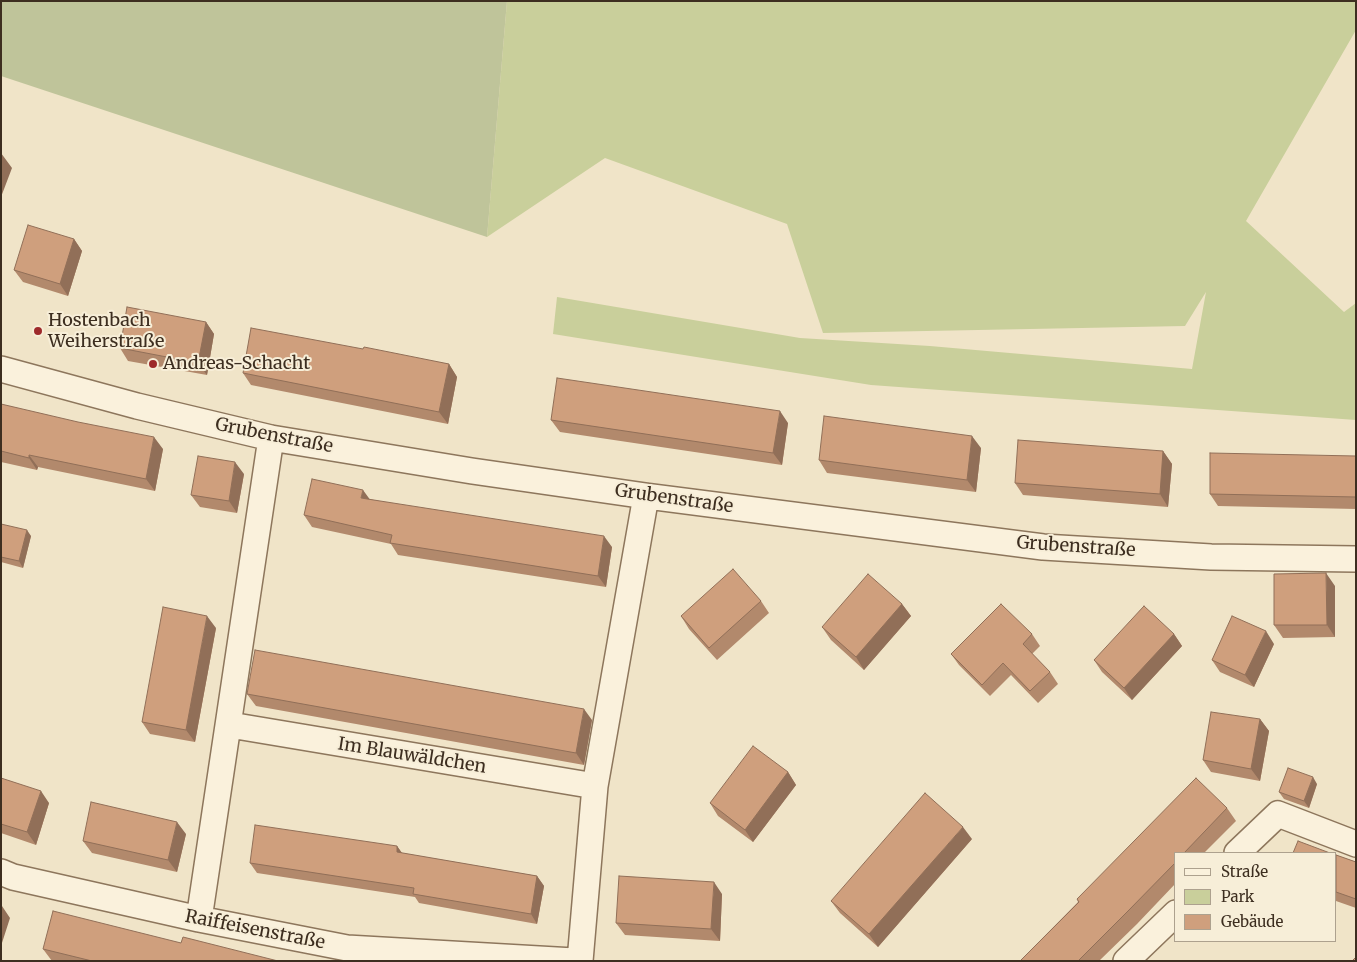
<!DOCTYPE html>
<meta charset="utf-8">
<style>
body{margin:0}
#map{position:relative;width:1357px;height:962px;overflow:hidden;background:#f0e4c8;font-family:Merriweather,serif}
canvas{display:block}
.frame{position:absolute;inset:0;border:2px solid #3d2e20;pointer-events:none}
.legend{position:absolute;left:1174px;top:852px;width:162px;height:90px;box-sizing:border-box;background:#f7eed8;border:1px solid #ada18e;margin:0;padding:6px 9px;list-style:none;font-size:15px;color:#3d2e20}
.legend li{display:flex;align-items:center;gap:10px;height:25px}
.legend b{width:25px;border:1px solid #ada18e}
</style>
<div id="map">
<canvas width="1357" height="962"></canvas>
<div class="frame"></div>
<ul class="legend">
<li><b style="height:6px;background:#faf1dc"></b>Straße</li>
<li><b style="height:14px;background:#c9cf9b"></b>Park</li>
<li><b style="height:14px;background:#cf9f7d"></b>Gebäude</li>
</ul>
</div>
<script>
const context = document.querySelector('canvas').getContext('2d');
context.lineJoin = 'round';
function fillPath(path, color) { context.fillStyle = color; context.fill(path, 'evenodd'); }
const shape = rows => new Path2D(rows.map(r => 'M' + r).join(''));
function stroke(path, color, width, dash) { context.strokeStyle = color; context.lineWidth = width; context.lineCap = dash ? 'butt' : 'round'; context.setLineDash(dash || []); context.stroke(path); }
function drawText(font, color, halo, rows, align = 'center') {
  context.font = font + ' Merriweather,serif'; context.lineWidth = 4; context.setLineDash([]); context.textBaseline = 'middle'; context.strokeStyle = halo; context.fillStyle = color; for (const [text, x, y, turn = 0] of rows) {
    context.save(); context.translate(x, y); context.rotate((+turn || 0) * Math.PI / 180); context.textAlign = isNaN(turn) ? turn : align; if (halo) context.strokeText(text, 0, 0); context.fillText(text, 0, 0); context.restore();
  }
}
const green = shape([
 [507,1,1356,1,1356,30,1246,221,1344,312,1356,303,1356,420,871,385,553,334,557,297,800,338,930,346,1192,369,1206,292,1185,326,823,333,787,224,605,158,487,237]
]);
const cemetery = shape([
 [1,1,507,1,487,237,1,76]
]);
const minor = shape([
 [1,369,137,406,271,438,472,471,646,496,1043,547,1211,557,1356,559],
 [230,725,595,786],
 [1237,853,1278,814,1356,844],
 [1,872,13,877,199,919,347,948,574,961],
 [199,919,271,438],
 [580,961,595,786,646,496],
 [1126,961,1176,913]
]);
const wall = shape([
 [74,239,82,251,68,296,23,282,14,270],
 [206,322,214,334,207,375,128,361,120,348],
 [363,349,449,364,457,377,448,424,251,385,243,373],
 [1,404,163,449,155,491,38,467,37,470,1,462],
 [551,420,788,423,782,465,560,432],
 [981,448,976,492,827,473,819,460],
 [1163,451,1172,464,1168,507,1023,495,1015,483],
 [1356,456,1356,509,1218,506,1210,494],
 [244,474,237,513,200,507,191,495],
 [369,499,612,547,606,587,398,555,391,544,312,527,304,515],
 [1,524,31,536,23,568,1,562],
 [1335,586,1335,637,1283,638,1274,625],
 [761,601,769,613,717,660,689,629,681,616],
 [902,604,911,616,864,670,831,640,822,627],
 [216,628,195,742,150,734,142,722],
 [1032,634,1040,646,1032,654,1050,672,1058,684,1038,703,1011,675,990,696,959,665,951,654],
 [1174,634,1182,646,1132,700,1102,672,1094,660],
 [1274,644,1254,687,1220,672,1212,660],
 [247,694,592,720,584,765,256,706],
 [1260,719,1269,731,1260,781,1211,772,1203,760],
 [788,772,796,785,753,842,718,816,710,803],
 [1,778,49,803,36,845,1,833],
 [1317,784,1309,808,1284,799,1279,792],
 [1227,808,1236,821,1204,853,1176,853,1176,883,1137,924,1099,961,1020,961,1078,902,1077,899],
 [186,834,177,872,92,853,83,841],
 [972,839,878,947,840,913,831,901],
 [397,846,402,853,537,876,544,886,537,924,419,903,415,897,257,873,250,863],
 [1336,855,1356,862,1356,908,1336,901],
 [722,894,720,941,625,935,616,923],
 [181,943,278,961,52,961,43,949]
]);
const shadedWall = shape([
 [1,153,12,168,1,197],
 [74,239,82,251,68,296,60,284],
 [206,322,214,334,207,375,198,363],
 [449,364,457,377,448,424,439,412],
 [780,411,788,423,782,465,773,453],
 [972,436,981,448,976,492,967,480],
 [154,437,163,449,155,491,146,479],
 [1163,451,1172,464,1168,507,1160,494],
 [29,455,38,467,37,470,29,458],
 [235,462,244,474,237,513,229,501],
 [363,490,371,501,361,498],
 [27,530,31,536,23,568,19,561],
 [604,536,612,547,606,587,598,576],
 [1326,573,1335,586,1335,637,1327,625],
 [902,604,911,616,864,670,856,657],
 [207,616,216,628,195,742,186,730],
 [1266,631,1274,644,1254,687,1245,675],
 [1174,634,1182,646,1132,700,1124,688],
 [584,709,592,720,584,765,576,753],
 [1260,719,1269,731,1260,781,1251,769],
 [788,772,796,785,753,842,745,830],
 [1313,777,1317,784,1309,808,1304,801],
 [41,791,49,803,36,845,27,832],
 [177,822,186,834,177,872,168,860],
 [963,827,972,839,878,947,869,934],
 [397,846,404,856,397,852],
 [537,876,544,886,537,924,531,914],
 [714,882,722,894,720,941,711,929],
 [2,906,10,918,1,946,1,907]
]);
const building = shape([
 [28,225,74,239,60,284,14,270,28,225],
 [127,307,206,322,198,363,120,348,127,307],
 [251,328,363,349,364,347,449,364,439,412,243,373,251,328],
 [557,378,780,411,773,453,551,420,557,378],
 [1,404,78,422,154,437,146,479,29,455,29,458,1,451,1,404],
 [824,416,972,436,967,480,819,460,824,416],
 [1018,440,1163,451,1160,494,1015,483,1018,440],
 [1210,453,1356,456,1356,497,1210,494,1210,453],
 [198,456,235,462,229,501,191,495,198,456],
 [312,479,363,490,361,498,604,536,598,576,390,543,392,535,304,515,312,479],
 [1,524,27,530,19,561,1,557,1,524],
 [733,569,761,601,709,648,681,616,733,569],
 [1326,573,1327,625,1274,625,1274,574,1326,573],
 [868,574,902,604,856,657,822,627,868,574],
 [1001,604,1032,634,1023,644,1050,672,1030,691,1003,663,982,685,951,654,1001,604],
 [1144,606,1174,634,1124,688,1094,660,1144,606],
 [163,607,207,616,186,730,142,722,163,607],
 [1232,616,1266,631,1245,675,1212,660,1232,616],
 [255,650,584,709,576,753,247,694,255,650],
 [1211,712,1260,719,1251,769,1203,760,1211,712],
 [753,746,788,772,745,830,710,803,753,746],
 [1288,768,1313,777,1304,801,1279,792,1288,768],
 [1,778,41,791,27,832,1,824,1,778],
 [1196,778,1227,808,1184,853,1176,853,1176,862,1128,911,1078,961,1020,961,1079,902,1077,899,1196,778],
 [925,793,963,827,869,934,831,901,925,793],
 [91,802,177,822,168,860,83,841,91,802],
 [255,825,397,846,397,852,537,876,531,914,413,894,414,888,250,863,255,825],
 [1298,841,1330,853,1293,853,1298,841],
 [1336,855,1356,862,1356,899,1336,892,1336,855],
 [619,876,714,882,711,929,616,923,619,876],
 [53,911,181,943,183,937,278,961,92,961,43,949,53,911],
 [1356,957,1356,961,1352,961,1356,957]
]);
const markers = [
 [38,331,5,"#9e2a2b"],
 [153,364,5,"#9e2a2b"]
];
const poiNames = [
 ["Hostenbach",48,321],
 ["Weiherstraße",48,342],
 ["Andreas-Schacht",163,364]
];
const streetNames = [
 ["Grubenstraße",274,436,11],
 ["Grubenstraße",674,499,8],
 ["Grubenstraße",1076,547,4],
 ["Im Blauwäldchen",412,756,9],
 ["Raiffeisenstraße",255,930,11]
];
fillPath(green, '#c9cf9b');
fillPath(cemetery, '#bfc49a');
stroke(minor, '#8d765c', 28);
stroke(minor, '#faf1dc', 25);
fillPath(wall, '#b2896c');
fillPath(shadedWall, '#916f58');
fillPath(building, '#cf9f7d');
stroke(building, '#916f58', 1);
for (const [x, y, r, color] of markers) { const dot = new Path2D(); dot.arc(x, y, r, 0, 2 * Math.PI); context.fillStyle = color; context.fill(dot); stroke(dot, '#f7eed8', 2); }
drawText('18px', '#3d2e20', '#f7eed8', poiNames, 'left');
drawText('18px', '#3d2e20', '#f7eed8', streetNames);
</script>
